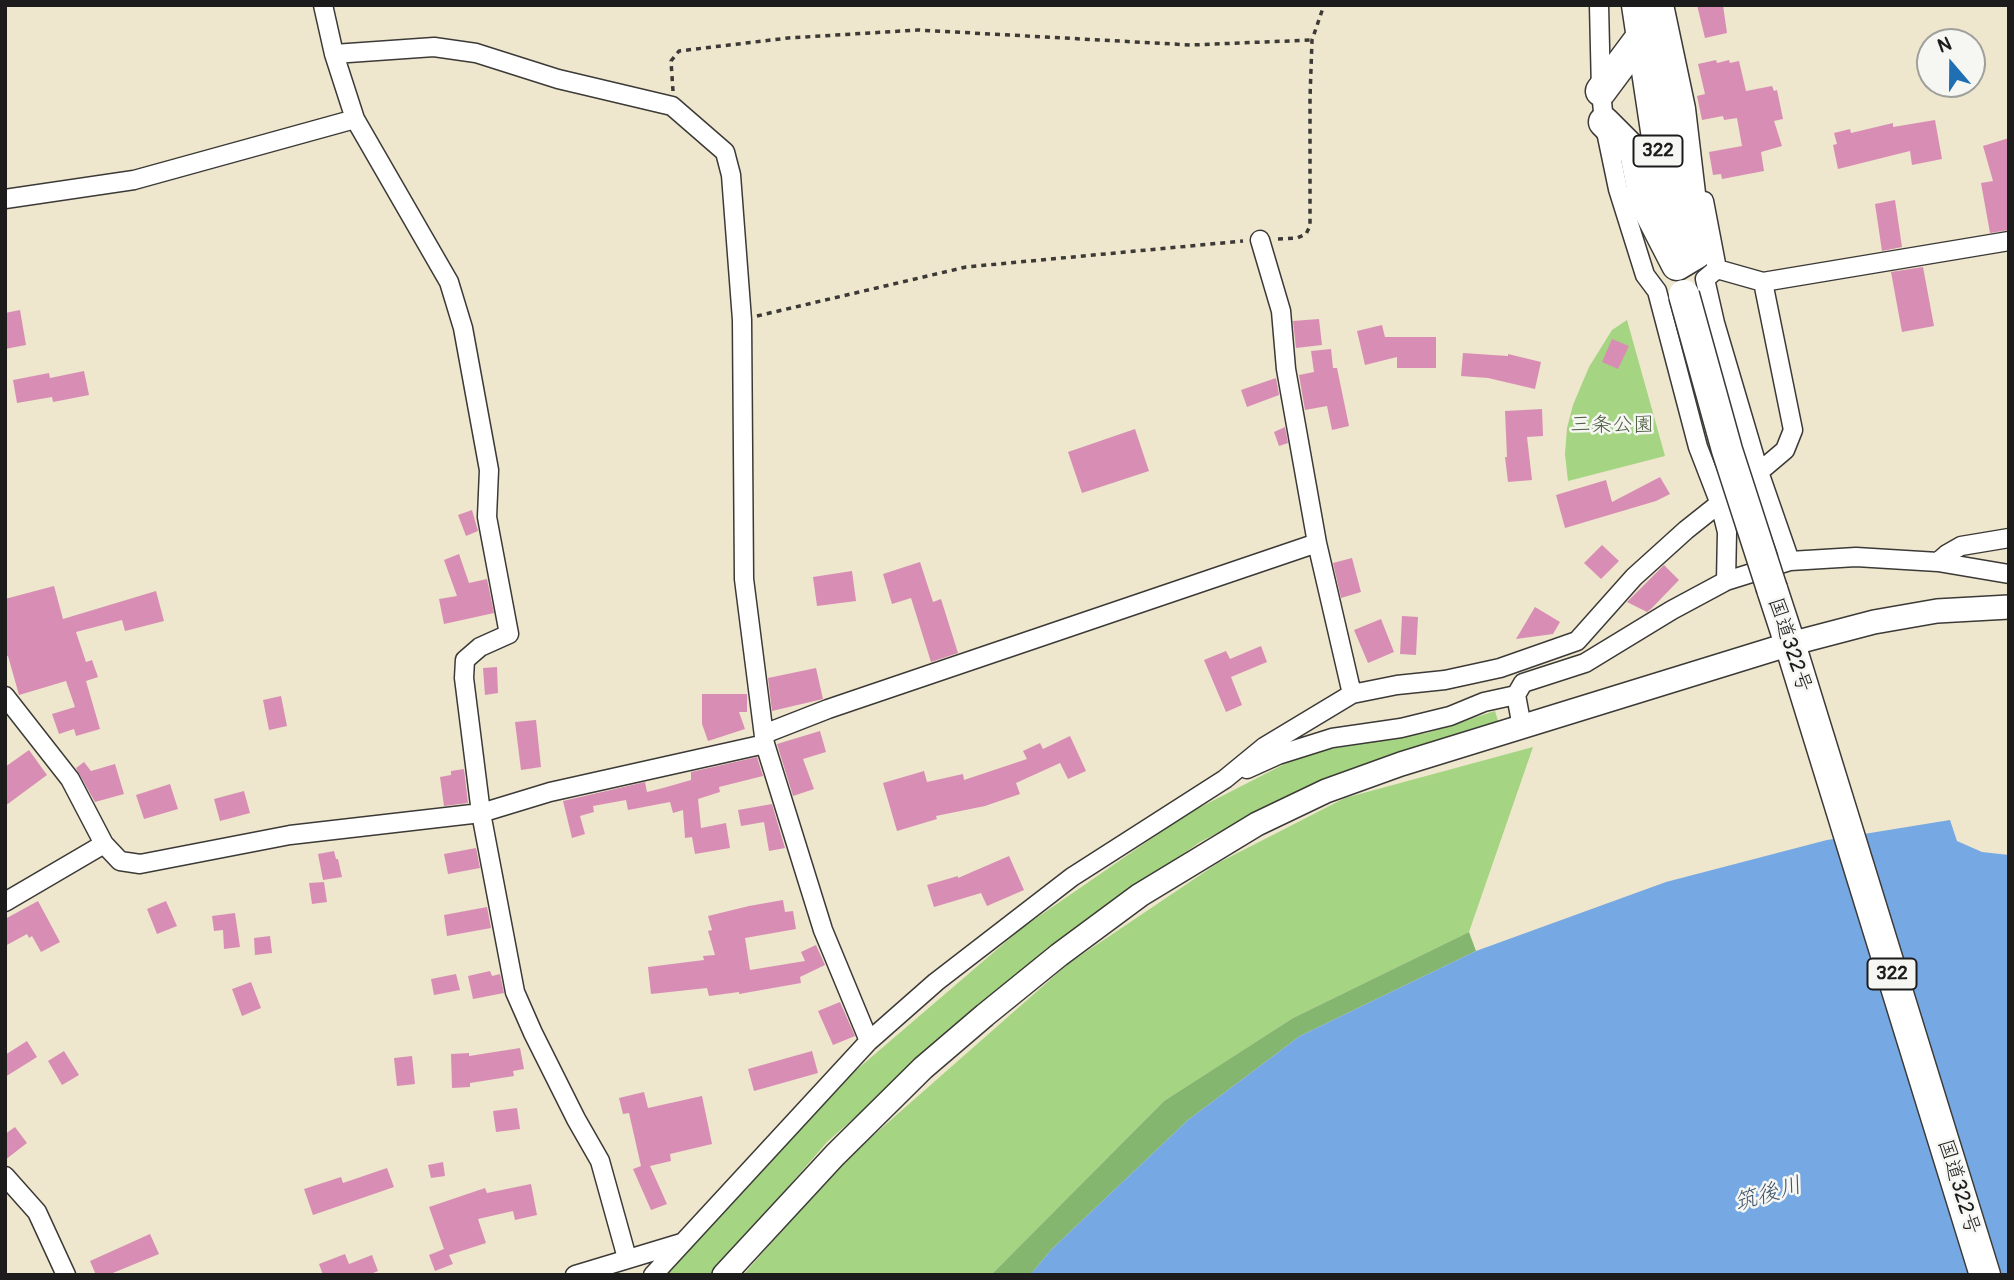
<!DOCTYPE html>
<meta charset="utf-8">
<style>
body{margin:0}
#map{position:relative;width:2014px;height:1280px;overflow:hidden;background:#eee6cd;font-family:Pangolin,sans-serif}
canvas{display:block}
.frame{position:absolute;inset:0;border:7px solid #1c1c1c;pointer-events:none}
.north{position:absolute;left:1916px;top:28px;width:70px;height:70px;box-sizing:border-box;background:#f6f6f2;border:2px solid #9f9f9c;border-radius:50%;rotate:340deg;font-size:19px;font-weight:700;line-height:28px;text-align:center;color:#1c1c1c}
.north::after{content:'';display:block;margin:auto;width:24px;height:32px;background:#1f6fb2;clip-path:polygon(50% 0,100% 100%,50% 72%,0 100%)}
</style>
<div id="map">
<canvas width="2014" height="1280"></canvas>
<div class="frame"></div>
<div class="north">N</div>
</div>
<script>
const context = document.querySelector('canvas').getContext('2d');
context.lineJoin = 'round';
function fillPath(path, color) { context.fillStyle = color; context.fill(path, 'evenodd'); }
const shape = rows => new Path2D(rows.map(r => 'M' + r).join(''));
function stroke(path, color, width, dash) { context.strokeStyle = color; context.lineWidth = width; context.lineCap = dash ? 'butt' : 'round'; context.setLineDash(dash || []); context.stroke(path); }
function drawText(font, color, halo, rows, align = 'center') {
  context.font = font + ' Pangolin,"Klee One",sans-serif'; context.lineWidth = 5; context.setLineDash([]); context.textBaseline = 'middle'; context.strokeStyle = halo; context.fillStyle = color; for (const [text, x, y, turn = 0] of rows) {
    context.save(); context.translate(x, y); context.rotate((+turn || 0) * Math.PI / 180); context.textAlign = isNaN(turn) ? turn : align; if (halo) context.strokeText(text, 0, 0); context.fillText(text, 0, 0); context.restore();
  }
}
const green = shape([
 [1627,320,1665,456,1568,481,1565,454,1567,428,1573,405,1589,367,1612,330],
 [1495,711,1498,721,1325,778,1200,842,1047,948,827,1142,712,1275,662,1275,805,1114,1022,928,1187,814,1306,753,1427,733],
 [1533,747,1469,932,1293,1018,1164,1101,991,1275,743,1275,842,1163,1068,964,1218,863,1345,798]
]);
const forest = shape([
 [1469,932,1476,951,1300,1036,1188,1120,1052,1249,1030,1275,991,1275,1164,1101,1293,1018]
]);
const water = shape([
 [1950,820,1957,841,1982,852,2009,855,2009,1275,1030,1275,1052,1249,1188,1120,1300,1036,1476,951,1666,882,1827,840]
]);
const building = shape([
 [1697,5,1723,5,1727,33,1705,38],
 [1716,60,1717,63,1729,60,1730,63,1739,61,1746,91,1772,86,1774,91,1777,90,1783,119,1774,121,1782,146,1761,152,1764,171,1722,179,1721,174,1713,175,1709,152,1742,146,1737,118,1724,120,1723,116,1702,120,1697,96,1705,94,1698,64],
 [1935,120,1942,159,1912,165,1910,151,1838,169,1833,145,1837,144,1834,133,1850,129,1851,133,1893,123,1893,127],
 [2009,138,2009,230,1990,233,1981,183,1993,181,1983,146],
 [1895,200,1902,247,1882,251,1875,204],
 [1923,267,1934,326,1902,332,1891,272],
 [20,310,26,345,5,349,5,313],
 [1319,319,1322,345,1296,348,1293,321],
 [1382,325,1385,337,1436,337,1436,368,1397,368,1397,357,1365,365,1357,331],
 [1612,339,1629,346,1618,369,1602,362],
 [1331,349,1333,368,1337,368,1349,426,1332,430,1327,406,1305,410,1299,375,1314,372,1311,351],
 [1463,353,1508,356,1508,354,1541,362,1535,389,1488,378,1461,376],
 [84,371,89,395,53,402,52,397,17,403,13,380,49,373,50,378],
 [1276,378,1279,395,1247,407,1241,390],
 [1542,409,1543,436,1527,437,1532,480,1508,482,1505,457,1507,457,1505,411],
 [1285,427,1288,443,1279,446,1274,432],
 [1135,429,1149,471,1082,493,1068,452],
 [1660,477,1670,494,1656,501,1565,528,1556,495,1606,480,1612,502],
 [472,510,478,531,466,536,458,515],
 [1602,545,1619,561,1601,579,1584,563],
 [459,554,469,583,487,579,494,613,444,624,439,599,457,596,444,560],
 [1352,558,1361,592,1341,598,1333,563],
 [920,562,933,602,941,599,958,653,931,662,911,598,892,604,883,574],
 [1664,565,1679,580,1651,609,1647,612,1627,602],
 [852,571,856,601,817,606,813,577],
 [54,586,63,619,156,591,164,621,125,631,122,620,76,632,86,662,92,660,98,677,86,681,100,729,76,736,74,729,59,734,52,714,75,707,66,681,19,695,8,656,5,657,5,599],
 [1535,607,1560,622,1553,634,1516,639],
 [1402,616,1418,617,1416,655,1400,654],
 [1381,619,1394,652,1368,663,1354,630],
 [1261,646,1267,662,1231,677,1242,705,1226,712,1204,660,1226,651,1230,659],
 [497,667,498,693,485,695,483,668],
 [816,668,823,699,772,711,768,678],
 [702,694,747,694,747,712,739,712,745,729,708,741,702,724],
 [281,696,287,726,269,730,263,700],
 [536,720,541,767,521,770,515,722],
 [820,731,826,752,803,759,814,789,793,796,777,744],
 [1070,736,1086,771,1068,779,1060,763,1016,783,1020,794,985,806,936,816,937,819,897,831,883,783,924,771,927,782,963,774,964,780,1027,759,1023,751,1040,743,1043,749],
 [29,750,47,775,5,806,5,767],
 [757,757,763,776,719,787,720,792,698,799,701,828,726,823,730,848,695,854,692,837,685,838,683,810,673,813,670,802,628,810,626,800,593,806,594,812,580,816,585,834,572,838,563,801,645,782,647,792,663,788,691,780,691,772],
 [84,762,91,771,115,764,124,794,95,802,76,768],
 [464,769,468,803,444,806,440,777,451,775,451,771],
 [170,784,178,809,144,819,136,795],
 [244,791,250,813,220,821,214,799],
 [772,804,785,848,769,851,764,822,741,826,738,810],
 [476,848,480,868,448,874,444,854],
 [334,851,336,859,338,859,342,877,323,880,318,854],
 [1009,856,1024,890,987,906,981,893,934,907,927,885,958,876,958,878],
 [324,882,327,902,312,904,309,883],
 [783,900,785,912,793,911,796,929,745,938,750,970,805,961,801,952,816,945,825,965,800,977,801,983,739,994,739,992,709,996,707,988,651,994,648,967,704,960,703,956,715,955,708,931,712,930,708,916,749,906],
 [38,901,60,942,41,952,32,936,29,938,27,934,5,946,5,919],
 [166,901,177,926,157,934,147,909],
 [487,907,491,928,447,936,444,915],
 [235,913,240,947,224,949,223,930,214,931,212,916],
 [270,936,272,953,255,955,254,938],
 [490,971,492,976,500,974,504,993,473,999,468,976],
 [456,974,460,990,434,995,431,979],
 [251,982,261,1008,242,1016,232,989],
 [840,1002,855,1036,833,1045,818,1011],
 [27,1041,37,1057,5,1077,5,1055],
 [520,1048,524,1069,513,1071,514,1076,470,1083,470,1087,452,1088,451,1054,469,1053,469,1056],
 [64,1051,79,1075,62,1085,48,1061],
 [812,1051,818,1073,754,1091,748,1069],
 [412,1056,415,1084,397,1086,394,1058],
 [644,1092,648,1108,702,1096,712,1144,670,1154,671,1161,650,1166,667,1204,651,1210,633,1169,641,1166,629,1113,623,1114,619,1098],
 [517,1108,520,1129,496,1132,493,1111],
 [15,1127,27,1143,5,1160,5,1134],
 [443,1162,445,1176,431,1178,428,1165],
 [387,1168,394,1187,313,1215,304,1189,341,1177,343,1183],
 [531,1184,537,1215,515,1220,513,1211,478,1219,486,1243,449,1255,453,1264,435,1271,429,1255,444,1249,429,1207,485,1188,487,1193],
 [150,1234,159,1254,108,1275,96,1275,90,1261],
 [345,1254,349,1264,372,1255,378,1271,368,1275,323,1275,319,1264]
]);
const path = shape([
 [673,91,671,61,679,51,788,38,918,30,1191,45,1312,40],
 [1278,239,1297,238,1306,234,1310,226,1310,98,1312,40,1324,5],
 [757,316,966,267,1243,241]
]);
const minor = shape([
 [323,5,334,54,355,119,449,282,463,328,489,470,487,517,509,634,480,647,465,660,464,678,481,813,515,992,533,1033,576,1119,600,1161,627,1258],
 [1599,5,1601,91,1604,122,1618,189,1645,275,1657,291,1698,447,1720,504,1727,532,1726,581],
 [334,54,434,47,476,53,558,79,672,106,725,152,731,175,742,320,744,579,765,744,823,930,869,1041],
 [5,199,134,180,355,119],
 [1704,201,1717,269],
 [1260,240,1281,311,1286,369,1317,543,1352,694],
 [1717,269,1763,282,2009,241],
 [1763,282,1793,430,1785,450,1759,472,1790,561],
 [1938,562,1947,554,1961,546,2009,538],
 [5,696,70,779,104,844,120,861,140,864,290,835,481,813,550,792,765,744],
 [1522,727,1516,695,1523,683,1585,663,1672,610,1726,581,1790,561,1856,557,1938,562,2009,574],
 [764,734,828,709,1317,543],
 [1247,769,1278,755,1332,738,1401,728,1450,716,1484,702,1516,695],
 [5,902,104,844],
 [5,1176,37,1212,66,1275],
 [575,1275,681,1243],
 [653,1275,869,1041,936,982,1072,877,1225,779,1264,747,1352,694,1397,685,1445,680,1500,668,1577,641,1634,577,1686,530,1759,472,1715,323,1705,279,1717,269]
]);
const tertiary = shape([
 [724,1275,835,1155,923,1068,985,1015,1059,955,1140,895,1257,824,1326,791,1401,764,1790,644,1874,622,1937,611,2009,607]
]);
const trunk = shape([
 [1637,5,1672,237],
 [1601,91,1642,36],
 [1604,122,1635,153,1645,203,1677,265,1697,253,1680,109,1658,5],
 [1772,589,1790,644,1985,1275]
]);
const trunkBridge = shape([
 [1684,295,1727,450,1772,589]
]);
const shields = [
 [1658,151,49],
 [1892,974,49]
];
const shieldNames = [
 ["322",1658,151],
 ["322",1892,974]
];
const parkNames = [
 ["三条公園",1612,426]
];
const streetNames = [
 ["国道322号",1789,645,72],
 ["国道322号",1958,1187,73]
];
const waterNames = [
 ["筑後川",1768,1195,-16]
];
fillPath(green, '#a5d482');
fillPath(forest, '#84b670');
fillPath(water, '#76a9e3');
fillPath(building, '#d88eb4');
stroke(minor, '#3c3a37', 21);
stroke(tertiary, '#3c3a37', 26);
stroke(trunk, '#3c3a37', 33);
stroke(path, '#3c3a37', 3.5, [5, 5]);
stroke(minor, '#fff', 18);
stroke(tertiary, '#fff', 23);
stroke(trunk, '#fff', 30);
stroke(trunkBridge, '#3c3a37', 33, []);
stroke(trunkBridge, '#fff', 30);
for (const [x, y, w] of shields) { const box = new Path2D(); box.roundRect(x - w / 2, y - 15.5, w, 31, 5); context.fillStyle = '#f6f6f2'; context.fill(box); stroke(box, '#1c1c1c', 2); }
drawText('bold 19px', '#1c1c1c', null, shieldNames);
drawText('21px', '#4c5c40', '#f6f6f2', parkNames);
drawText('21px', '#1c1c1c', '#f6f6f2', streetNames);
drawText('italic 23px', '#40546c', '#f6f6f2', waterNames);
</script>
